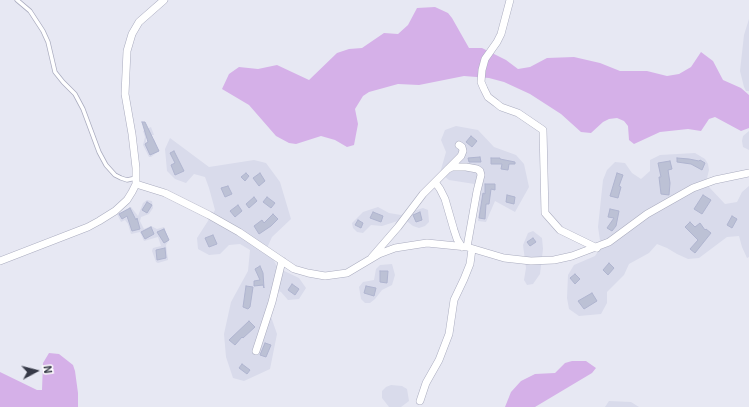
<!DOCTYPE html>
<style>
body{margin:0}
#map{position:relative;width:749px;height:407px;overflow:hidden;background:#e7e8f3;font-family:"Exo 2",sans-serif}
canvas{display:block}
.north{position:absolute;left:16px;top:351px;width:40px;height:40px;-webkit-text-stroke:3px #fff;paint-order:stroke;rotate:83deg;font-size:11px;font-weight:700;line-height:16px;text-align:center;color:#363947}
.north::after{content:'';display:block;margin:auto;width:14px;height:18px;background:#363947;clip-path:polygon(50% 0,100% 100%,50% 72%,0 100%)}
</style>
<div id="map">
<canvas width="749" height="407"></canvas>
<div class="north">N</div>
</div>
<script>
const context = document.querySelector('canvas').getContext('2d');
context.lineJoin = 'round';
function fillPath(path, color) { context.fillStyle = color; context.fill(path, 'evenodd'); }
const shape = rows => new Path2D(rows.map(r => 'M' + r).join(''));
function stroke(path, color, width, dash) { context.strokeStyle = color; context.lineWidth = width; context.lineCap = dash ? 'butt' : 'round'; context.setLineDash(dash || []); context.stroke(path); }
const residential = shape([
 [749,19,749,91,746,91,744,87,740,71,744,35],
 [456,126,478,130,494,147,516,155,524,164,529,187,515,212,495,201,486,222,478,221,481,185,449,180,440,173,446,152,441,140,445,130],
 [151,127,154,135,148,135,146,139,146,142,154,139,159,151,151,157,149,157,143,145,145,137,143,131],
 [749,131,749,150,743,147,742,141,743,136],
 [170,138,209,167,254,160,266,163,280,182,291,219,272,237,267,248,278,268,299,278,306,288,299,299,288,300,281,292,271,288,269,311,277,334,270,369,244,381,233,378,226,357,224,334,231,302,248,271,250,250,240,244,229,245,220,254,209,255,198,249,197,238,215,210,209,188,205,177,194,174,186,183,175,179,167,171,165,149],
 [695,153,705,159,708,164,709,170,706,182,709,187,725,204,737,202,742,192,749,186,749,257,747,258,742,247,739,236,727,237,699,258,688,259,677,254,667,248,657,244,649,253,629,264,624,275,607,292,607,303,601,314,579,316,569,309,567,298,568,275,574,265,595,256,601,247,598,227,603,180,607,170,615,162,625,163,632,173,641,179,650,171,650,160,660,155],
 [147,200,152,201,153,208,149,214,141,217,140,221,144,229,151,226,157,229,164,227,169,240,166,245,168,260,158,263,156,262,152,251,153,248,161,246,158,237,144,241,140,232,131,234,128,224,125,220,121,222,117,214,131,207,138,216,143,203],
 [378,207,389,213,401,215,423,208,428,210,429,222,425,226,419,228,413,226,404,219,382,226,371,225,363,233,357,232,353,228,352,223,363,212],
 [533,231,542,238,543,249,540,274,533,284,527,285,524,280,526,268,523,245,528,233],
 [392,264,395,275,392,285,382,290,375,299,370,303,365,303,361,299,359,287,363,282,374,280,376,269,380,265],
 [391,385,402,386,407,389,409,401,401,407,389,407,382,398,382,391,386,387],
 [609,401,631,402,639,407,605,407]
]);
const green = shape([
 [435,7,448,13,452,18,469,48,482,48,506,60,518,69,530,67,547,58,574,57,600,63,620,71,647,71,667,76,679,74,691,67,701,52,713,61,723,80,741,88,749,95,749,128,741,131,715,117,709,119,701,131,688,129,660,132,634,144,629,140,628,126,624,121,617,118,609,119,603,122,591,133,581,132,561,114,530,94,504,82,489,78,464,76,419,85,398,84,369,92,363,96,355,109,358,124,354,145,347,147,335,140,321,136,296,144,289,143,276,136,249,105,222,89,229,74,239,67,258,69,277,65,309,80,337,53,349,49,362,48,384,33,398,34,408,25,417,8],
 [49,353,59,354,73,365,75,371,78,393,78,407,0,407,0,372,37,390,42,390,43,363],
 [572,361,586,361,596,368,592,373,535,407,505,407,511,392,521,381,535,374,555,373,565,363]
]);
const building = shape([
 [142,122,145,122,159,151,150,155,145,144,148,142,142,122],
 [471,136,477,141,472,147,466,142,471,136],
 [174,151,184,171,175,175,171,165,175,163,170,153,174,151],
 [480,157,481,162,469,162,468,158,480,157],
 [491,158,500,158,500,159,515,162,515,164,509,164,508,170,501,169,502,164,491,164,491,158],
 [677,158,689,159,699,161,700,160,705,163,702,170,691,164,677,162,677,158],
 [670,161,672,169,668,170,670,183,669,195,661,194,659,177,661,177,658,163,670,161],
 [246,173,249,176,245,181,241,177,246,173],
 [260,173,265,181,259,186,253,178,260,173],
 [617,173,623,175,619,186,621,187,618,198,610,196,617,173],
 [485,184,495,184,495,190,491,189,489,204,486,204,485,219,479,218,483,193,485,194,485,184],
 [228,186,232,194,225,197,221,188,228,186],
 [507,195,515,197,514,204,506,202,507,195],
 [703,195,711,200,702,214,694,209,703,195],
 [254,197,257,201,249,208,246,204,254,197],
 [267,197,275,203,271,208,263,202,267,197],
 [147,202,152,205,147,213,142,210,147,202],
 [238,205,242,211,235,217,230,211,238,205],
 [130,208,136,220,137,218,140,229,132,231,127,216,122,219,119,214,130,208],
 [610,209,619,211,616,226,612,231,607,228,614,218,608,217,610,209],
 [373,212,383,216,381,222,370,218,373,212],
 [420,212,422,220,416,222,413,215,420,212],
 [273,214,278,219,271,226,259,234,254,226,262,220,264,223,273,214],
 [732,216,737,219,732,228,727,225,732,216],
 [358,220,363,223,361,228,355,225,358,220],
 [690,222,695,227,700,223,705,230,706,229,711,233,695,253,690,249,698,240,685,227,690,222],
 [151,227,154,234,145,239,141,232,151,227],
 [164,229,169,240,164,243,157,232,164,229],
 [213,235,217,244,209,247,205,238,213,235],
 [533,238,536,242,530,246,527,242,533,238],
 [165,248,166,258,157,260,156,250,165,248],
 [609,263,614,268,608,275,603,270,609,263],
 [260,266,263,273,264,288,263,285,254,286,254,281,260,280,255,269,260,266],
 [380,271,388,271,387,283,380,282,380,271],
 [575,274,580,279,575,284,570,278,575,274],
 [292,284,299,289,295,295,288,290,292,284],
 [246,286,253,287,250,307,248,309,243,307,246,286],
 [366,286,376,288,374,296,364,293,366,286],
 [592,293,597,301,584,309,578,301,592,293],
 [249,321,255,327,243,338,242,337,235,345,229,340,249,321],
 [265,343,271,345,266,357,260,355,265,343],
 [242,364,250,370,247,374,239,368,242,364]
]);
const service = shape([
 [17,0,30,11,43,31,48,42,55,72,63,82,75,94,83,109,99,152,106,165,115,175,121,178,127,180,136,178]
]);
const minor = shape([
 [510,0,501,34,497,42,485,59,482,70,481,82,484,89,488,97,496,103,501,107,518,113,543,130,545,213,560,230,597,248],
 [448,169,452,167,466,167,477,169,480,171,481,175,477,191,467,247],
 [435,182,440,189,445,199,454,230,457,239,462,247],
 [136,184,165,193,209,215,239,232,294,269,308,273,325,276,347,273,379,254,395,248,427,243,467,247,504,258,531,261,554,260,572,256,609,242,647,214,693,188,715,180,749,173],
 [372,257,398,227,423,194,461,156,463,151,462,147,459,145],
 [0,261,88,227,99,221,115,211,127,200,132,192,136,184,136,168,132,134,125,94,127,51,132,34,139,22,164,0],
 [256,351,272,302,282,261],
 [420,401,426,383,439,360,449,334,454,300,464,279,470,264,472,249]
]);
fillPath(residential, '#d9dbeb');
fillPath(green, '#d5b0e8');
fillPath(building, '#bcc1d5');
stroke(building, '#b0b5d0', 1);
stroke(service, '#aaacbf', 5);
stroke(minor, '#aaacbf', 8);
stroke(service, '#fff', 3.5);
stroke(minor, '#fff', 7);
</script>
